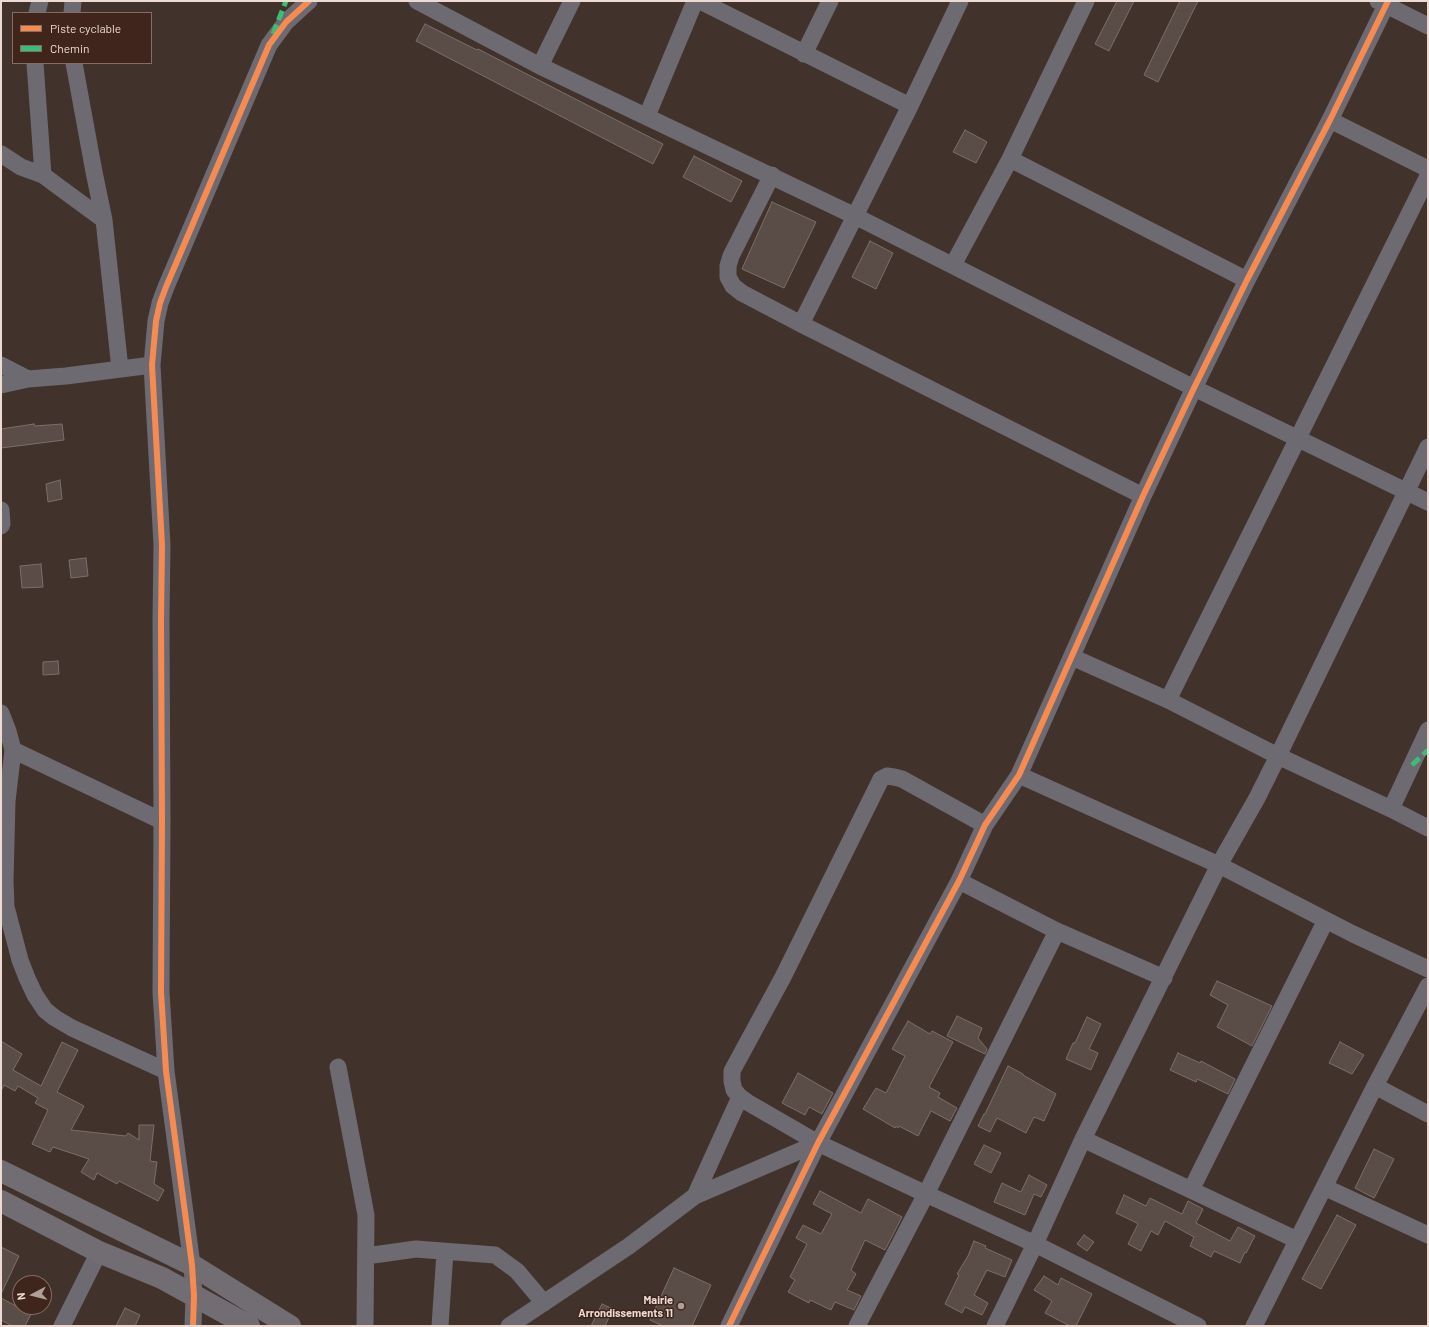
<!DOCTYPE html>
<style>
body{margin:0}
#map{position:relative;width:1429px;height:1327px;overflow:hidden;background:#42322c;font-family:Barlow,sans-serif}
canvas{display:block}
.frame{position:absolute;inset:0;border:2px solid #ecdad3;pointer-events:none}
.legend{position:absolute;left:12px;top:12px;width:140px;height:52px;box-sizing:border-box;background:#3f251b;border:1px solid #846d65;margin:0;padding:5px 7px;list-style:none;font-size:12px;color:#ecdad3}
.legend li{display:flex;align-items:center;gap:8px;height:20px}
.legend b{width:20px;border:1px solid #846d65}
.north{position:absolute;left:12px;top:1275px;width:40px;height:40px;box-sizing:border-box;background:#3f251b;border:1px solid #846d65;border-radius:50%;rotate:263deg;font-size:11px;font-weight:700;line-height:16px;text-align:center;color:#ecdad3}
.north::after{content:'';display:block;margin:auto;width:14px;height:18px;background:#b09f99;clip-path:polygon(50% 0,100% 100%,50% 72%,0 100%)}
</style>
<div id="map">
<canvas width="1429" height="1327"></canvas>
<div class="frame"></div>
<ul class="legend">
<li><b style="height:5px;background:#f68b52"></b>Piste cyclable</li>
<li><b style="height:5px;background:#3abd76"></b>Chemin</li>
</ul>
<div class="north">N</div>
</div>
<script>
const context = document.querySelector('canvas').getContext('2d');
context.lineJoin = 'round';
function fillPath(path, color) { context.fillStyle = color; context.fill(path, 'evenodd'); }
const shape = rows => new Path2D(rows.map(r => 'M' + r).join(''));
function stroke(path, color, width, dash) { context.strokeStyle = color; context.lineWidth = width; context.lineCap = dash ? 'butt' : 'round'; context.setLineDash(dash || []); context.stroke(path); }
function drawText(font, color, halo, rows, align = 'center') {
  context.font = font + ' Barlow,sans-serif'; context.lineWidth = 3; context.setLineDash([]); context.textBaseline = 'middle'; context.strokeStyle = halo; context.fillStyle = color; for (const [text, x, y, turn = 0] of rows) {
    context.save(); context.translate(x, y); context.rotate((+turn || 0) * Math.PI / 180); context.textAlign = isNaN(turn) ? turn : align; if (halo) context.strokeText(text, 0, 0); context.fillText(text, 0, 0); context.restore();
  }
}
const building = shape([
 [1117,1,1134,1,1109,51,1095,44,1117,1],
 [1180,1,1198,1,1158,82,1144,75,1180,1],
 [425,24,477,50,478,49,663,144,653,164,416,41,425,24],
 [965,130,987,142,976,163,953,152,965,130],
 [694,156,742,181,731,202,683,177,694,156],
 [772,202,816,222,784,288,742,269,772,202],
 [870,241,893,253,876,289,852,277,870,241],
 [34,424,35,426,62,424,64,440,1,448,1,429,34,424],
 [60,480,62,499,48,502,46,484,60,480],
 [86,558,88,576,71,578,69,560,86,558],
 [41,564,43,587,22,588,20,566,41,564],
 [58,661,59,674,43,675,43,662,58,661],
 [1217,981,1272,1006,1252,1046,1217,1027,1228,1005,1210,995,1217,981],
 [957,1016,982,1028,978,1038,987,1049,985,1054,947,1036,957,1016],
 [1087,1017,1101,1024,1089,1049,1098,1053,1091,1070,1066,1059,1073,1043,1075,1043,1087,1017],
 [908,1021,930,1034,932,1031,953,1042,929,1087,940,1093,938,1097,957,1108,950,1121,931,1111,918,1136,899,1126,898,1128,896,1126,895,1128,863,1109,876,1088,886,1093,905,1056,892,1049,908,1021],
 [1,1041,22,1054,13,1070,41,1086,62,1042,78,1050,57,1092,84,1106,71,1130,126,1136,128,1133,139,1140,139,1125,154,1125,150,1161,157,1162,154,1184,164,1190,158,1201,119,1181,117,1184,97,1173,94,1180,81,1172,89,1159,53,1147,50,1152,32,1144,48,1110,35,1103,38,1098,18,1086,15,1091,4,1085,1,1091,1,1041],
 [1340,1042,1364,1055,1352,1074,1329,1063,1340,1042],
 [1178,1053,1200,1063,1201,1061,1235,1079,1228,1094,1197,1079,1196,1082,1170,1070,1178,1053],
 [1008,1066,1023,1074,1023,1075,1056,1094,1044,1121,1034,1117,1026,1133,997,1118,990,1132,978,1126,984,1114,985,1114,1008,1066],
 [798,1073,833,1093,822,1114,809,1107,805,1115,782,1103,798,1073],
 [984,1145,1001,1153,991,1173,974,1164,984,1145],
 [1374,1149,1394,1159,1374,1198,1355,1188,1374,1149],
 [1029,1175,1047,1185,1041,1197,1034,1194,1025,1215,994,1202,1002,1183,1021,1192,1029,1175],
 [820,1191,861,1213,868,1199,902,1217,885,1250,865,1240,851,1270,856,1274,847,1290,861,1296,854,1310,835,1302,831,1310,810,1300,809,1303,788,1292,795,1280,790,1277,807,1244,796,1238,803,1225,821,1234,832,1214,813,1204,820,1191],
 [1124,1195,1146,1206,1150,1198,1182,1214,1188,1201,1203,1209,1196,1223,1230,1241,1238,1227,1255,1236,1246,1253,1245,1252,1240,1263,1214,1251,1211,1257,1190,1246,1194,1237,1165,1221,1158,1235,1151,1231,1141,1251,1128,1244,1138,1224,1137,1223,1116,1213,1124,1195],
 [1337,1215,1356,1225,1321,1289,1302,1279,1337,1215],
 [1084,1235,1094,1242,1087,1251,1077,1244,1084,1235],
 [974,1241,986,1246,985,1248,1012,1260,1005,1277,987,1270,974,1295,988,1303,982,1315,965,1307,962,1313,945,1304,959,1275,957,1274,968,1256,974,1241],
 [1,1247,19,1256,1,1294,1,1247],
 [674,1268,711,1285,692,1326,663,1326,650,1320,674,1268],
 [1044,1276,1058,1285,1061,1278,1092,1294,1076,1326,1070,1326,1045,1313,1052,1301,1034,1290,1044,1276],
 [1,1298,31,1314,25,1326,12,1326,1,1320,1,1298],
 [602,1304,613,1309,605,1326,591,1326,602,1304],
 [125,1308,140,1315,135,1326,116,1326,125,1308]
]);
const minor = shape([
 [417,1,540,66,855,216,1194,388,1428,502],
 [700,1,910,106],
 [1378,1,1428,26],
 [37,13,40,1],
 [72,13,73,1],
 [804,54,830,1],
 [35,63,43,175],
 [74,63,94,172,104,220,120,369],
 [540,66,572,1],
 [647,116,695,1],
 [1330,120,1428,169],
 [1,154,21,167,43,175,59,187,104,220],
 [1010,159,1247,280],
 [772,175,731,256,728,266,728,277,733,286,742,293,801,324,1143,496],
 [953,265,1010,159,1086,1],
 [801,324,910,106,960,1],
 [1,365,28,379],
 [1,385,28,379,66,376,152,365],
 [1,510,2,524,1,526],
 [1072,657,1168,700,1278,756,1391,809,1428,828],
 [1168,700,1428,176],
 [1,713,8,731,13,750,7,801,5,881,6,907,20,960,27,978,35,995,45,1010,55,1018,72,1028,166,1071],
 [13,750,162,821],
 [1019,775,1219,865,1353,934,1428,969],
 [1391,809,1428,730],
 [985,825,902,779,894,777,887,776,881,779,783,977,732,1071,732,1081,734,1090,740,1097,747,1102,818,1143,926,1194,1035,1244,1198,1326],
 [959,881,1057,931,1164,978],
 [338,1067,366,1215,365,1326],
 [1375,1086,1428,1114],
 [1083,1139,1297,1240],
 [1324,1187,1428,1235],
 [1191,1190,1326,920],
 [695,1196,740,1097],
 [366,1256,416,1249,495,1255,517,1271,544,1303],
 [62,1326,99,1252],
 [193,1326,194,1296,192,1265,166,1071,161,992,162,821,161,620,162,545,152,365,156,321,160,303,166,287,269,45,286,22,309,1],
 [440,1326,445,1252],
 [509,1326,629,1246,695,1196,818,1143],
 [729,1326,818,1143,959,881,985,825,1019,775,1143,496,1194,388,1247,280,1330,120,1388,1],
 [857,1326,926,1194,1057,931],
 [995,1326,1035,1244,1083,1139,1219,865,1257,798,1278,756,1428,447],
 [1254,1326,1375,1086,1428,986]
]);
const secondary = shape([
 [1,1171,192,1265,290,1326],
 [1,1201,99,1252,162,1278,249,1326]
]);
const quiet = shape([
 [273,34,286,1],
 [1412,765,1428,750]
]);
const cycleway = shape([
 [193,1326,194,1296,192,1265,166,1071,161,992,162,821,161,620,162,545,152,365,156,321,160,303,166,287,269,45,286,22,309,1],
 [729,1326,818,1143,959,881,985,825,1019,775,1143,496,1194,388,1247,280,1330,120,1388,1]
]);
const markers = [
 [681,1306,4,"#b09f99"]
];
const poiNames = [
 ["Mairie",673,1300],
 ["Arrondissements 11",673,1313]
];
fillPath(building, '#5a4d47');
stroke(building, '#7c6e68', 1);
stroke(minor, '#6e6a72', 17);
stroke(secondary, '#716d73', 22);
stroke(quiet, '#3abd76', 5, [10, 5]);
stroke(cycleway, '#f68b52', 6);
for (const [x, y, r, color] of markers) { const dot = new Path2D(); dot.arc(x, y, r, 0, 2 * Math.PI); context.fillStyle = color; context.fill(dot); stroke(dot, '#3f251b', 1.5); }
drawText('bold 11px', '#ecdad3', '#3f251b', poiNames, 'right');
</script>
